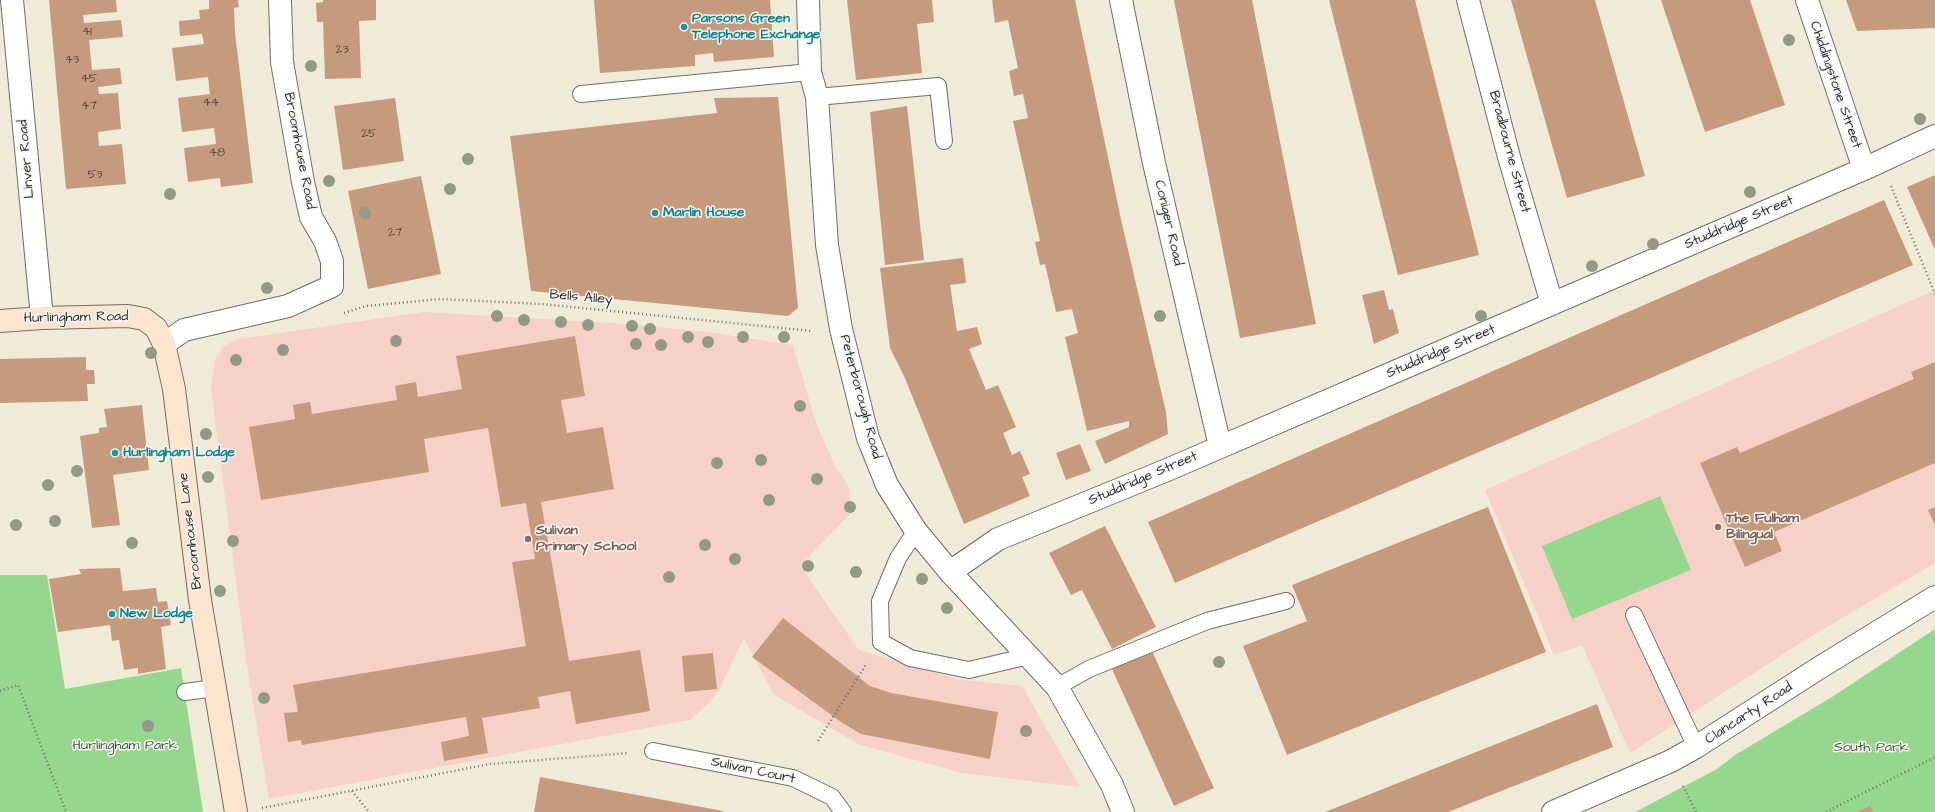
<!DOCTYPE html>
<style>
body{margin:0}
canvas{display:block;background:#f0ebd8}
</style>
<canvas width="1935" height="812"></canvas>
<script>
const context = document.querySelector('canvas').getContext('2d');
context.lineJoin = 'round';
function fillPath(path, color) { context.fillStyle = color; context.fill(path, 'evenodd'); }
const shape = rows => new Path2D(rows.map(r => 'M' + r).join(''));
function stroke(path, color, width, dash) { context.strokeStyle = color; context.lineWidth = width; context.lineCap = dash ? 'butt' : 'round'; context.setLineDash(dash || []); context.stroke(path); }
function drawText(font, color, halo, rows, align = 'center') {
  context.font = font + ' "Architects Daughter",sans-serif'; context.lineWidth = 3; context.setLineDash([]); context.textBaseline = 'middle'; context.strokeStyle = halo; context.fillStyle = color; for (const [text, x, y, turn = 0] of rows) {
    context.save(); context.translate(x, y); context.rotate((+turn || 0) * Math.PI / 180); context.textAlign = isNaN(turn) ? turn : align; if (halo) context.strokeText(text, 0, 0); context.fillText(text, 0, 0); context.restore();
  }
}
const built = shape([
 [1935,290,1935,563,1802,642,1630,753,1582,645,1554,655,1485,490],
 [423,312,613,323,708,332,793,345,816,423,835,466,849,487,851,513,800,566,859,650,957,679,1022,686,1080,787,962,773,858,744,773,694,744,638,719,690,708,704,690,720,269,799,247,666,211,389,215,359,224,346,239,339]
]);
const green = shape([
 [1660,496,1691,570,1572,619,1542,546],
 [0,575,47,575,65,689,181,668,203,812,0,812],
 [1935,629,1935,812,1635,812,1717,769,1735,755,1832,697]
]);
const building = shape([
 [49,0,116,0,117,12,83,15,84,23,121,20,123,37,89,40,92,70,120,68,122,84,98,87,99,94,118,93,121,129,98,132,99,146,122,144,126,184,66,189],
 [209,0,238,0,239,7,234,8,235,32,253,183,221,187,220,178,188,182,184,148,216,144,214,128,182,132,178,98,210,94,208,77,176,81,172,48,204,44,202,34,180,36,179,21,200,19,199,10,209,9],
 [323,0,376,0,376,20,359,21,361,78,325,79,323,22,317,22,316,3,323,2],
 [594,0,770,0,774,57,714,62,713,53,695,55,695,66,600,73],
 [847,0,932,0,934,22,917,24,922,73,856,80],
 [992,0,1075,0,1122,224,1166,412,1168,434,1105,464,1095,441,1129,427,1129,421,1087,431,1065,337,1078,333,1072,309,1056,312,1045,264,1040,265,1035,242,1040,241,1013,121,1028,118,1023,94,1014,96,1009,71,1018,68,1008,20,995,23],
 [1174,0,1252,0,1316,324,1240,338],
 [1329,0,1415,0,1479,255,1398,275],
 [1511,0,1595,0,1645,176,1567,198],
 [1661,0,1750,0,1785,105,1705,132],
 [1846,0,1935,0,1935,28,1857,31],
 [778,97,798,308,788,316,531,291,510,136,717,113,714,98],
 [395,98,404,161,343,170,334,106],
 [907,106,924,260,885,265,870,112],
 [1935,175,1935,250,1907,187],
 [421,176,441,274,368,289,348,191],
 [1884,200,1913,265,1175,583,1148,522],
 [963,258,966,283,950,285,957,331,977,327,982,344,969,349,986,390,998,385,1016,427,1003,433,1012,455,1020,451,1030,474,1022,477,1030,496,964,524,904,376,890,348,880,268],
 [1384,290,1389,310,1393,309,1399,333,1374,344,1362,295],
 [575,336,585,396,561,400,567,433,603,427,614,489,541,502,569,661,640,650,650,711,576,724,570,691,538,697,540,708,482,718,488,753,444,761,441,742,469,736,466,717,302,745,301,740,288,742,284,713,298,712,293,685,526,646,512,562,535,559,526,503,501,507,488,428,424,439,429,472,261,500,249,427,295,419,293,405,310,402,312,414,397,400,395,386,416,382,418,397,462,389,456,356],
 [86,357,86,370,94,370,95,384,87,384,88,401,0,403,0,359],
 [1935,362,1935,463,1774,532,1782,551,1745,567,1700,463,1737,447,1740,453,1914,379,1911,372],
 [142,405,149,470,113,475,120,525,92,528,80,436,99,433,99,428,107,427,104,409],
 [1080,444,1091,471,1066,480,1056,453],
 [1488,507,1546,652,1287,755,1243,646,1307,621,1292,585],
 [1935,507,1935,525,1928,510],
 [1105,526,1156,627,1112,649,1082,590,1071,595,1049,553],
 [120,568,123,591,156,588,158,602,167,601,171,625,161,627,166,669,138,674,138,668,124,670,119,640,112,641,110,625,58,632,49,579,81,574,79,569],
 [783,618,870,686,891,693,998,712,990,759,861,734,841,722,752,657],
 [1152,651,1214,788,1174,806,1112,669],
 [713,653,717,689,685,692,682,656],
 [1597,704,1613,747,1448,812,1325,812],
 [540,777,723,811,723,812,534,812],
 [1870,806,1874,812,1857,812]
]);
const path = shape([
 [1891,186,1935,294],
 [344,313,366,306,440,299,542,304,812,331],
 [0,691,18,685,66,812],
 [818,741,867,663],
 [1683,786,1696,812],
 [352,791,369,812],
 [262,808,490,764,629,753],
 [1826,812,1935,757]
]);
const lane = shape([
 [581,94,810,72],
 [817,97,938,86,944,141],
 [916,531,898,558,880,601,881,642,910,658,969,670,1029,656],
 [1634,615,1696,747],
 [1057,687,1089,669,1207,621,1286,601],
 [185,692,215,688],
 [653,751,793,778,832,797,843,812]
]);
const street = shape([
 [12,0,42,318],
 [808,0,810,72,817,97,827,245,841,329,868,438,887,485,916,531,950,572,1057,687,1112,785,1123,812],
 [1121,0,1154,163,1220,446],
 [1468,0,1509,157,1552,304],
 [1807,0,1864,169],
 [164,344,184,330,288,306,332,286,332,261,325,241,311,217,303,182,282,62,280,0],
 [950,572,998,539,1167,470,1392,373,1864,169,1935,136],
 [1553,812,1671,761,1696,747,1819,668,1935,597]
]);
const secondary = shape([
 [0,321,42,318,128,316,144,319,156,328,164,344,174,389,200,600,236,812]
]);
const trees = [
 [1789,40],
 [311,66],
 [1920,119],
 [468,159],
 [329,181],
 [450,189],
 [1750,192],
 [170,194],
 [365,213],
 [1653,244],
 [1592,266],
 [267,288],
 [497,316],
 [1160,316],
 [1481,316],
 [524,320],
 [561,322],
 [588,325],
 [632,326],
 [650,329],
 [688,337],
 [743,337],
 [784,337],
 [396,341],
 [708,342],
 [636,344],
 [661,345],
 [283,350],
 [151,353],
 [236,360],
 [800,406],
 [206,434],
 [761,460],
 [717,463],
 [77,471],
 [208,477],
 [817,479],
 [48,485],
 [769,500],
 [850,507],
 [55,521],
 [16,525],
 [233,541],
 [132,543],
 [705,545],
 [735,559],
 [808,566],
 [856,572],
 [669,577],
 [922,579],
 [220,591],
 [947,608],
 [1219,662],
 [264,698],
 [148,726],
 [1026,731]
];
const markers = [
 [684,27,4,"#0f9aa8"],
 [655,213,4,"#0f9aa8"],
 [115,453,4,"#0f9aa8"],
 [1718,527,4,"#8d6e63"],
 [528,539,4,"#8d6e63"],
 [112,614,4,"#0f9aa8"]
];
const numberNames = [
 ["41",87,32],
 ["23",342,50],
 ["43",72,60],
 ["45",89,79],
 ["44",211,103],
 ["47",89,106],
 ["25",369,134],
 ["48",217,153],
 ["53",95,175],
 ["27",395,233]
];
const cultureNames = [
 ["Parsons Green",692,19],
 ["Telephone Exchange",692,35],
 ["Marlin House",663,213],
 ["Hurlingham Lodge",123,453],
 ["New Lodge",120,614]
];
const streetNames = [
 ["Chiddingstone Street",1835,85,71],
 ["Broomhouse Road",299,151,79],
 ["Bradbourne Street",1509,152,75],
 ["Linver Road",27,159,-95],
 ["Coniger Road",1168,223,77],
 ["Studdridge Street",1739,223,-23],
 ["Bells Alley",581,298,5],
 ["Hurlingham Road",76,318,-1],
 ["Studdridge Street",1441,352,-23],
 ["Peterborough Road",860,397,75],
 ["Studdridge Street",1143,479,-23],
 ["Broomhouse Lane",191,531,-97],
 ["Clancarty Road",1749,714,-33],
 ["Sulivan Court",753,771,12]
];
const educationNames = [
 ["The Fulham",1726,519],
 ["Bilingual",1726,535],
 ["Sulivan",536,531],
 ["Primary School",536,547]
];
const parkNames = [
 ["Hurlingham Park",125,746],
 ["South Park",1871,748]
];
fillPath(built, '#f7d1c8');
fillPath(green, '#96d78e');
fillPath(building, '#c69a7c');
stroke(lane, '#706e68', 18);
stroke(street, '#706e68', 24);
stroke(secondary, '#706e68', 24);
stroke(path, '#706e68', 2.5, [1, 3]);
stroke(lane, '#fff', 16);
stroke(street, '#fff', 22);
stroke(secondary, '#fbe5cf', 22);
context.fillStyle = '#929987';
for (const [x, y] of trees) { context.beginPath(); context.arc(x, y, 6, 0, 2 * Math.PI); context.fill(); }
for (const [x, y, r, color] of markers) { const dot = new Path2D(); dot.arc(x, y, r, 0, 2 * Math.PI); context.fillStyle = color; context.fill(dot); stroke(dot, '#f6f6f2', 1.5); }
drawText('12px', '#52473f', null, numberNames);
drawText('bold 14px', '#0d838f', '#f6f6f2', cultureNames, 'left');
drawText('14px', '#2b2b2b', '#f6f6f2', streetNames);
drawText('bold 14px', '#785e54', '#f6f6f2', educationNames, 'left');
drawText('14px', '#465644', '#f6f6f2', parkNames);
</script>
